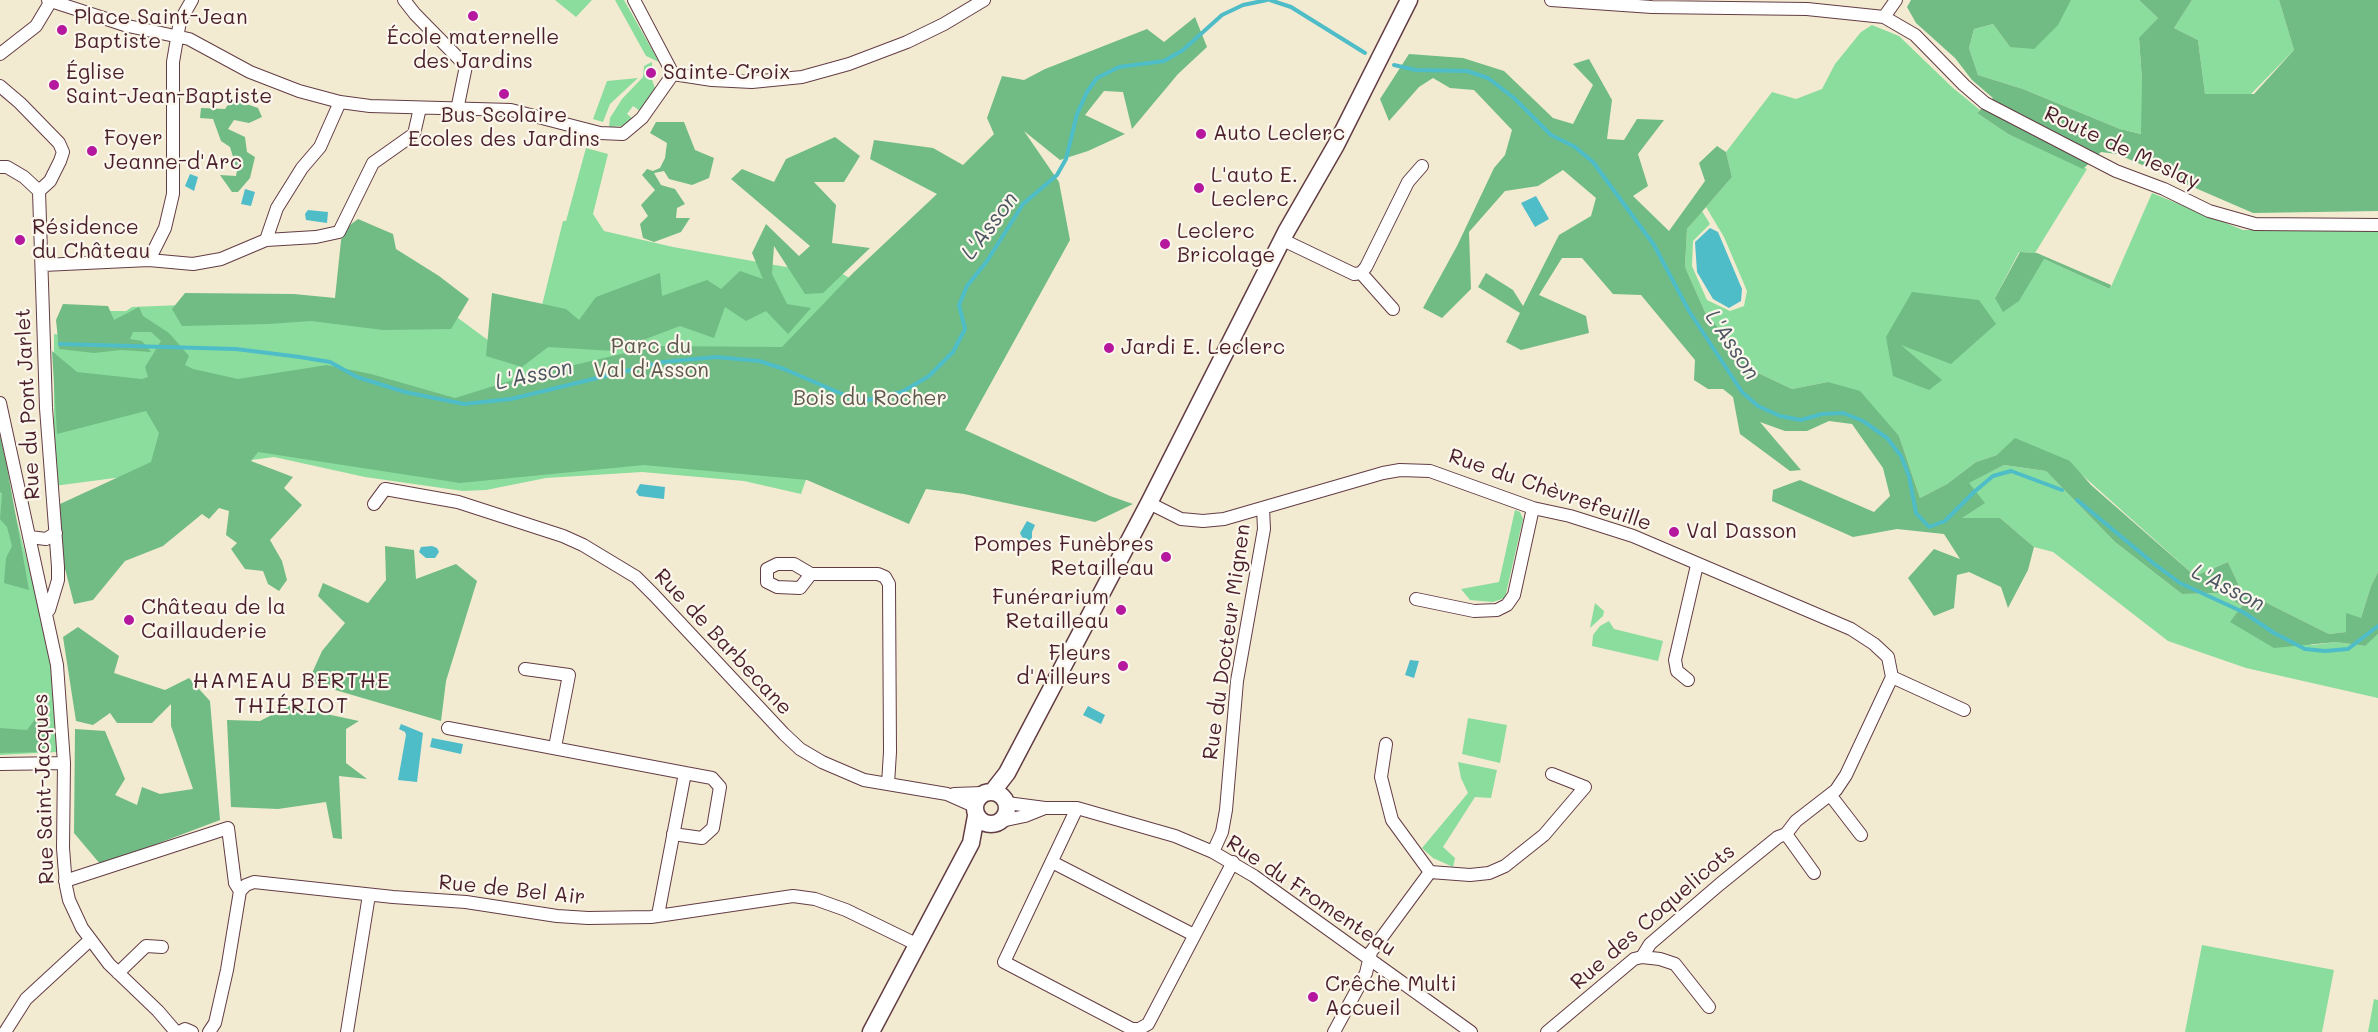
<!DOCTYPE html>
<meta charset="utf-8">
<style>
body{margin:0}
canvas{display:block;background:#f3ead2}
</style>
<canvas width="2378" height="1032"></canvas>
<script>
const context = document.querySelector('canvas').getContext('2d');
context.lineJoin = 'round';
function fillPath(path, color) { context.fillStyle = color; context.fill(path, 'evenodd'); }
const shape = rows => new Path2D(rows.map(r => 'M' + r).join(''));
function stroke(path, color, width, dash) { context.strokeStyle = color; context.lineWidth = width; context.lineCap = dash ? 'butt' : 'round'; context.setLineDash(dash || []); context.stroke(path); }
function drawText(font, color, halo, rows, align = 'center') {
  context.font = font + ' Mali,sans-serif'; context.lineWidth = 4.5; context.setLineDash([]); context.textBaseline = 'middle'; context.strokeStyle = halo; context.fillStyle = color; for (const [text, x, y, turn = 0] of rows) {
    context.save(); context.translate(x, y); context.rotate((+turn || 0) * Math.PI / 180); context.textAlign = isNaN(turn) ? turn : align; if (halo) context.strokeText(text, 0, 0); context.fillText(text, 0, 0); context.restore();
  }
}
const green = shape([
 [555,0,592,0,576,17],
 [615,0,624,0,659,62,646,56],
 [2071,0,2139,0,2158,18,2139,39,2142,80,2142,134,2120,129,2023,89,1978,75,1969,48,1974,29,1993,24,2010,47],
 [2192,0,2279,0,2294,50,2251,94,2205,94,2198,40,2174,28],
 [1872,25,1899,36,1953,88,1980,110,1977,113,2008,134,2087,169,2035,253,2019,252,1995,298,2044,259,2110,289,2152,193,2243,230,2378,231,2378,572,2371,586,2361,618,2346,632,2329,634,2241,590,2228,562,2195,576,2080,473,2070,461,1997,455,1976,462,1947,484,1920,498,1899,436,1828,382,1792,389,1756,372,1705,312,1685,267,1687,229,1702,211,1710,224,1693,241,1692,266,1707,300,1730,311,1744,306,1747,291,1724,237,1706,207,1732,177,1726,152,1772,92,1796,99,1822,89,1835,64,1861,32],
 [652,62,652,71,646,73,647,77,651,77,656,91,640,111,633,106,627,114,633,119,624,126,609,127,610,118,622,99,643,77,644,66],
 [638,78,610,104,603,122,593,119,607,81],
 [586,148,608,154,593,214,604,231,673,247,809,271,816,258,871,291,801,494,744,481,642,472,546,478,486,490,463,491,365,477,274,457,54,486,54,334,80,338,100,311,126,311,132,307,207,304,432,327,458,318,504,352,539,317,563,221,566,221],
 [0,455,37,599,51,666,57,752,0,755],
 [2004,465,2046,471,2115,542,2182,594,2221,593,2242,606,2231,622,2312,645,2336,642,2364,646,2378,634,2378,698,2246,668,2168,641,2053,552,2034,547,2000,518,1961,518,1984,503,1968,483],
 [1515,510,1520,512,1523,519,1505,598,1493,602,1470,600,1461,589,1499,582],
 [1595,603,1604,611,1603,616,1590,628],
 [1609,621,1614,629,1663,641,1658,661,1592,646,1593,635,1600,626],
 [1468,718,1507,725,1500,763,1462,754],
 [1458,762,1497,770,1491,798,1475,797,1443,847,1455,858,1453,867,1433,858,1422,848,1468,793,1461,778],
 [2202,945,2334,970,2322,1032,2185,1032],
 [2374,999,2378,1000,2378,1032,2368,1032]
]);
const forest = shape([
 [1911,0,2071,0,2058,25,2034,49,2010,47,1993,24,1974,29,1969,48,1978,75,2023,89,2120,129,2141,134,2142,80,2139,38,2158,18,2139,0,2192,0,2174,28,2198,40,2205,94,2254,94,2294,50,2279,0,2378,0,2378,211,2253,213,2117,154,2101,152,2083,169,2008,134,1977,113,1993,98,1972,80,1955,58,1916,23,1907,7],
 [1195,17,1207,47,1178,74,1132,129,1123,92,1104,91,1085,115,1125,134,1088,151,1060,160,1024,131,1059,182,1070,240,965,430,1110,496,1133,504,1095,522,964,494,926,489,909,524,807,480,644,465,460,483,258,452,251,461,293,477,284,488,302,505,270,540,282,561,287,580,279,591,268,584,263,571,245,569,231,549,237,543,226,535,229,511,219,508,209,519,202,514,163,546,125,561,93,600,74,604,62,557,60,504,151,462,159,433,146,411,57,434,52,351,77,372,142,379,148,377,145,367,161,341,151,332,133,332,130,339,142,341,151,352,121,350,94,353,59,349,56,320,63,304,108,306,114,320,139,307,143,316,169,333,189,356,185,365,193,369,238,379,327,365,371,374,455,398,523,377,655,346,782,347,853,273,937,194,870,159,874,140,933,148,963,165,994,134,987,118,1002,76,1024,80,1045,69,1147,29,1164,42],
 [1409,54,1463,58,1504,71,1553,118,1573,124,1593,85,1573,64,1589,59,1612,100,1607,139,1624,140,1637,119,1664,120,1638,154,1648,186,1633,196,1669,231,1705,181,1699,163,1717,146,1726,152,1732,177,1687,229,1685,267,1705,312,1756,372,1792,389,1828,382,1860,391,1899,436,1920,498,1947,484,1976,462,1997,455,2015,438,2070,461,2091,485,2195,576,2228,562,2241,590,2329,634,2346,632,2346,613,2361,618,2371,586,2378,572,2378,634,2365,646,2336,642,2274,648,2230,622,2242,606,2221,593,2182,594,2115,542,2046,471,2004,465,1969,483,1985,503,1962,518,2000,518,2034,547,2028,570,2008,608,2001,587,1969,572,1957,575,1954,608,1934,616,1908,578,1934,549,1960,559,1944,534,1897,529,1853,537,1772,501,1773,490,1800,480,1874,512,1890,496,1883,468,1852,424,1829,421,1807,431,1785,431,1760,422,1801,470,1790,471,1740,434,1733,397,1723,389,1708,389,1694,380,1695,360,1641,295,1613,294,1582,258,1562,258,1539,295,1586,316,1589,333,1521,350,1506,342,1520,313,1478,287,1486,273,1513,290,1523,306,1559,235,1591,216,1596,198,1563,170,1538,186,1505,191,1469,232,1471,289,1442,318,1423,308,1457,246,1494,168,1505,155,1512,130,1474,90,1450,88,1433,78,1419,87,1389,121,1380,99],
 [232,99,258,108,262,117,249,123,234,120,228,129,245,137,247,152,255,157,250,178,238,192,232,192,220,175,236,176,237,170,230,147,221,141,213,119,200,118,201,108,225,109],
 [656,122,684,122,695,150,714,158,709,178,692,185,669,179,664,171,654,173,661,185,675,189,685,204,677,208,676,218,690,218,681,232,654,242,643,238,640,224,648,216,641,205,655,190,642,175,647,169,653,171,660,168,665,158,667,143,650,133],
 [835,137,860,156,844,182,814,182,836,205,832,243,870,248,823,293,805,294,774,246,772,274,787,304,811,308,788,334,766,311,746,321,725,307,714,338,680,326,614,351,548,347,522,367,486,356,492,293,566,309,579,320,596,297,660,273,662,296,707,280,721,289,740,271,763,279,752,253,766,224,799,256,810,246,731,179,742,169,774,182,786,159],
 [358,219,393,234,396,249,439,276,469,299,451,329,383,330,311,321,269,324,182,326,172,309,185,293,294,294,335,298,342,231],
 [2020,252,2037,253,2111,285,2110,289,2044,259,2019,301,2003,312,1995,298],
 [1912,292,1979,300,1996,324,1951,364,1901,345,1942,380,1929,390,1893,376,1886,337],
 [0,435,7,467,29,590,4,583,6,558,12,546,7,527,0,519,2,493,0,492],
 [385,546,414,550,416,579,456,564,477,581,446,681,441,721,308,682,322,651,345,623,318,596,323,583,368,603,386,580],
 [78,627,119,656,114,673,165,690,189,678,210,701,220,820,101,865,74,833,75,729,105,731,125,779,115,795,137,805,142,787,160,794,193,789,171,726,171,704,152,723,117,723,110,713,93,725,76,721,63,637],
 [289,706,359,721,346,729,346,763,367,779,339,776,342,839,333,838,326,802,278,809,231,807,227,720,260,721],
 [46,709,47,744,39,752,0,753,0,728,27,730,38,715]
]);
const water = shape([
 [190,174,198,177,194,191,185,186],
 [245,189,255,192,251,206,241,204],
 [1536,196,1549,219,1535,227,1521,203],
 [308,210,328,212,327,223,306,220,305,214],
 [1710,228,1718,232,1742,289,1741,301,1729,308,1713,299,1697,272,1695,242],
 [640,484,665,487,664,499,639,496,636,492],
 [1027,521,1035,525,1032,532,1032,538,1028,542,1024,541,1020,533],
 [432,546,437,548,439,552,435,558,426,558,419,552,421,547],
 [1410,660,1419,661,1414,678,1405,675],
 [1088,706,1105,715,1101,724,1083,715],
 [401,724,423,733,417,782,398,780,406,735,405,732,399,729],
 [432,738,463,744,461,754,430,747]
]);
const stream = shape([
 [1270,0,1291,7,1365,53],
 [1394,65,1416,70,1467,71,1488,78,1514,98,1551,135,1575,147,1593,162,1654,245,1689,311,1742,392,1758,406,1780,416,1801,420,1822,414,1843,413,1863,421,1887,438,1901,456,1909,476,1916,513,1929,527,1945,521,1974,492,1993,476,2011,471,2062,490],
 [60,344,236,349,300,357,330,362,357,377,405,392,464,404,511,399,663,362,716,357,759,361,784,369,849,397,867,400,902,392,929,376,953,352,965,329,959,305,967,286,987,261,1023,204,1057,175,1066,159,1077,114,1087,92,1097,78,1119,67,1164,61,1183,50,1222,15,1243,5,1267,0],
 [2077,500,2153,563,2180,583,2243,612,2274,633,2305,649,2325,651,2348,649,2378,626]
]);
const minor = shape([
 [48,0,128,26,189,39,250,72,299,91,340,102,370,106,511,110,600,133,623,134,642,118,673,74],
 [404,0,415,14,466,66,457,110],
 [634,0,673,74],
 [1551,0,1652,7,1807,9,1884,17,1915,35,1964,85,1985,103,2116,171,2164,189,2209,211,2255,224,2378,225],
 [1884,17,1896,0],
 [0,54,36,26,51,1],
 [673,74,712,80,752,82,802,77,849,64,907,42,944,24,984,0],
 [0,86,20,103,59,143,63,152,60,161,50,181,39,191],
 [0,167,7,167,24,177,39,191],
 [39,191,46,408,58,567,58,580,49,610],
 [266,240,277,208,302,168,320,147,340,102],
 [1283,240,1354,274,1361,273,1366,267,1408,182,1422,166],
 [149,260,165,228,173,194,173,62,180,21,192,0],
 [43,265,149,260,193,264,221,259,266,240,316,237,339,232,373,163,414,134,420,108],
 [1361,273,1393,309],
 [0,403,57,665,64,763,63,848,66,886,69,900,82,928,109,964,158,1011,176,1032],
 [1149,503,1181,519,1203,521,1224,519,1383,473,1400,470,1430,471,1533,508,1570,516,1633,536,1851,629,1874,644,1888,657,1892,677,1846,775,1836,790,1796,821,1786,834,1778,837,1720,884,1650,944,1642,957,1634,959,1547,1032],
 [374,504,385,489,458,502,563,536,583,545,636,577,654,595,784,734,800,749,822,762,864,780,947,794,974,806],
 [30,537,46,539,56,533],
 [811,574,800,588,777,587,767,582,767,569,777,564,794,564,811,574,878,574,885,577,889,584,890,752,888,784],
 [1416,599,1474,611,1497,610,1507,605,1514,595,1533,508],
 [525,669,569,675,555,747],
 [1892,677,1964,710],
 [1688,680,1677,671,1675,660,1697,565],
 [448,728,685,773,658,915],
 [1386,744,1381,777,1392,820,1430,872],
 [0,764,64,763],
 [954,794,983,793],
 [1831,796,1861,835],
 [1007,803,1045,808,1077,808,1175,836,1213,852,1254,876,1471,1032],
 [1077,808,1004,962,1132,1029,1139,1029,1148,1024,1233,862],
 [1001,821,1025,816,1045,808],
 [673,834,702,838,713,828,720,787,712,778,685,773],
 [1786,834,1814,873],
 [1213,852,1222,832,1226,810,1237,681,1264,529,1263,508],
 [1052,862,1194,935],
 [65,881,228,828,235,883,240,891],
 [1642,957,1660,959,1675,964,1709,1007],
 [118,973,146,946,162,947],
 [5,1032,26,999,90,940],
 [179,1032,185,1029,192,1032],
 [209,1032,215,1023,227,970,240,891,246,885,254,882,393,897,466,902,557,916,588,918,651,917,793,896,815,899,846,910,916,944],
 [347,1032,369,895],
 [1334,1032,1366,973,1371,952,1430,872,1470,875,1489,873,1505,866,1544,835,1585,787,1552,774]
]);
const secondary = shape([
 [993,791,1007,773,1149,503,1286,232,1336,145,1409,0],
 '975 808a16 16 0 1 1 32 0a16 16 0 1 1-32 0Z',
 [871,1032,971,843,976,816]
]);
const markers = [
 [473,16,6,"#b5179e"],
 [62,30,6,"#b5179e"],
 [651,73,6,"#b5179e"],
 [54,85,6,"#b5179e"],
 [504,94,6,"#b5179e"],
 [1201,134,6,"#b5179e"],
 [92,151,6,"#b5179e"],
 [1199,188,6,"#b5179e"],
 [20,240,6,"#b5179e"],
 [1165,244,6,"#b5179e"],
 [1109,348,6,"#b5179e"],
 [1674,532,6,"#b5179e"],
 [1166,557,6,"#b5179e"],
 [1121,610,6,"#b5179e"],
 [129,620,6,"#b5179e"],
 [1123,666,6,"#b5179e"],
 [1313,997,6,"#b5179e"]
];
const poiNames = [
 ["Place Saint-Jean",74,18],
 ["Baptiste",74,42],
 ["École maternelle",473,38,"center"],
 ["des Jardins",473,62,"center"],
 ["Église",66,73],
 ["Saint-Jean-Baptiste",66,97],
 ["Sainte Croix",663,73],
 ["Bus Scolaire",504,116,"center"],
 ["Ecoles des Jardins",504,140,"center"],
 ["Auto Leclerc",1213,134],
 ["Foyer",104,139],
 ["Jeanne-d'Arc",104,163],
 ["L'auto E.",1211,176],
 ["Leclerc",1211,200],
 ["Résidence",32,228],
 ["du Château",32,252],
 ["Leclerc",1177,232],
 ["Bricolage",1177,256],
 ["Jardi E. Leclerc",1121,348],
 ["Val Dasson",1686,532],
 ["Pompes Funèbres",1154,545,"right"],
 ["Retailleau",1154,569,"right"],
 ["Funérarium",1109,598,"right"],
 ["Retailleau",1109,622,"right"],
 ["Château de la",141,608],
 ["Caillauderie",141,632],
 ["Fleurs",1111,654,"right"],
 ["d'Ailleurs",1111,678,"right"],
 ["Crêche Multi",1325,985],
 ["Accueil",1325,1009]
];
const streetNames = [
 ["Route de Meslay",2122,148,25],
 ["Rue du Pont Jarlet",28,404,-93],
 ["Rue du Chèvrefeuille",1550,490,19],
 ["Rue de Barbecane",723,642,47],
 ["Rue du Docteur Mignen",1227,642,-82],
 ["Rue Saint-Jacques",44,789,-92],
 ["Rue de Bel Air",512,890,6],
 ["Rue du Fromenteau",1311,896,34],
 ["Rue des Coquelicots",1653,917,-41]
];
const parkNames = [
 ["Parc du",651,347],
 ["Val d'Asson",651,371],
 ["Bois du Rocher",870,399]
];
const waterNames = [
 ["L'Asson",990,226,-53],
 ["L'Asson",1732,345,56],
 ["L'Asson",534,375,-12],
 ["L'Asson",2228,588,27]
];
const neighbourhoodNames = [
 ["HAMEAU BERTHE",292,681],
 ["THIÉRIOT",292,706]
];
fillPath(green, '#8bdd9d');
fillPath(forest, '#70bc84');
fillPath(water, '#4fbdc8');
stroke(stream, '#4fbdc8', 4);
stroke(minor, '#633d44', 14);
stroke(secondary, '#633d44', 19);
stroke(minor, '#fff', 12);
stroke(secondary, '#fff', 16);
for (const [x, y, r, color] of markers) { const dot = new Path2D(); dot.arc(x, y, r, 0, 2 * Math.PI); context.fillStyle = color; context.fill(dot); stroke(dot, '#fbf7ec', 2); }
drawText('21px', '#4a1f2b', '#fbf7ec', poiNames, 'left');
drawText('21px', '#4a1f2b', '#fbf7ec', streetNames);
drawText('21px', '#5e584d', '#fbf7ec', parkNames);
drawText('italic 22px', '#4c5662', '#fbf7ec', waterNames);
context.letterSpacing = '1.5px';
drawText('22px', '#4a1f2b', '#fbf7ec', neighbourhoodNames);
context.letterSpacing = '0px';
</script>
